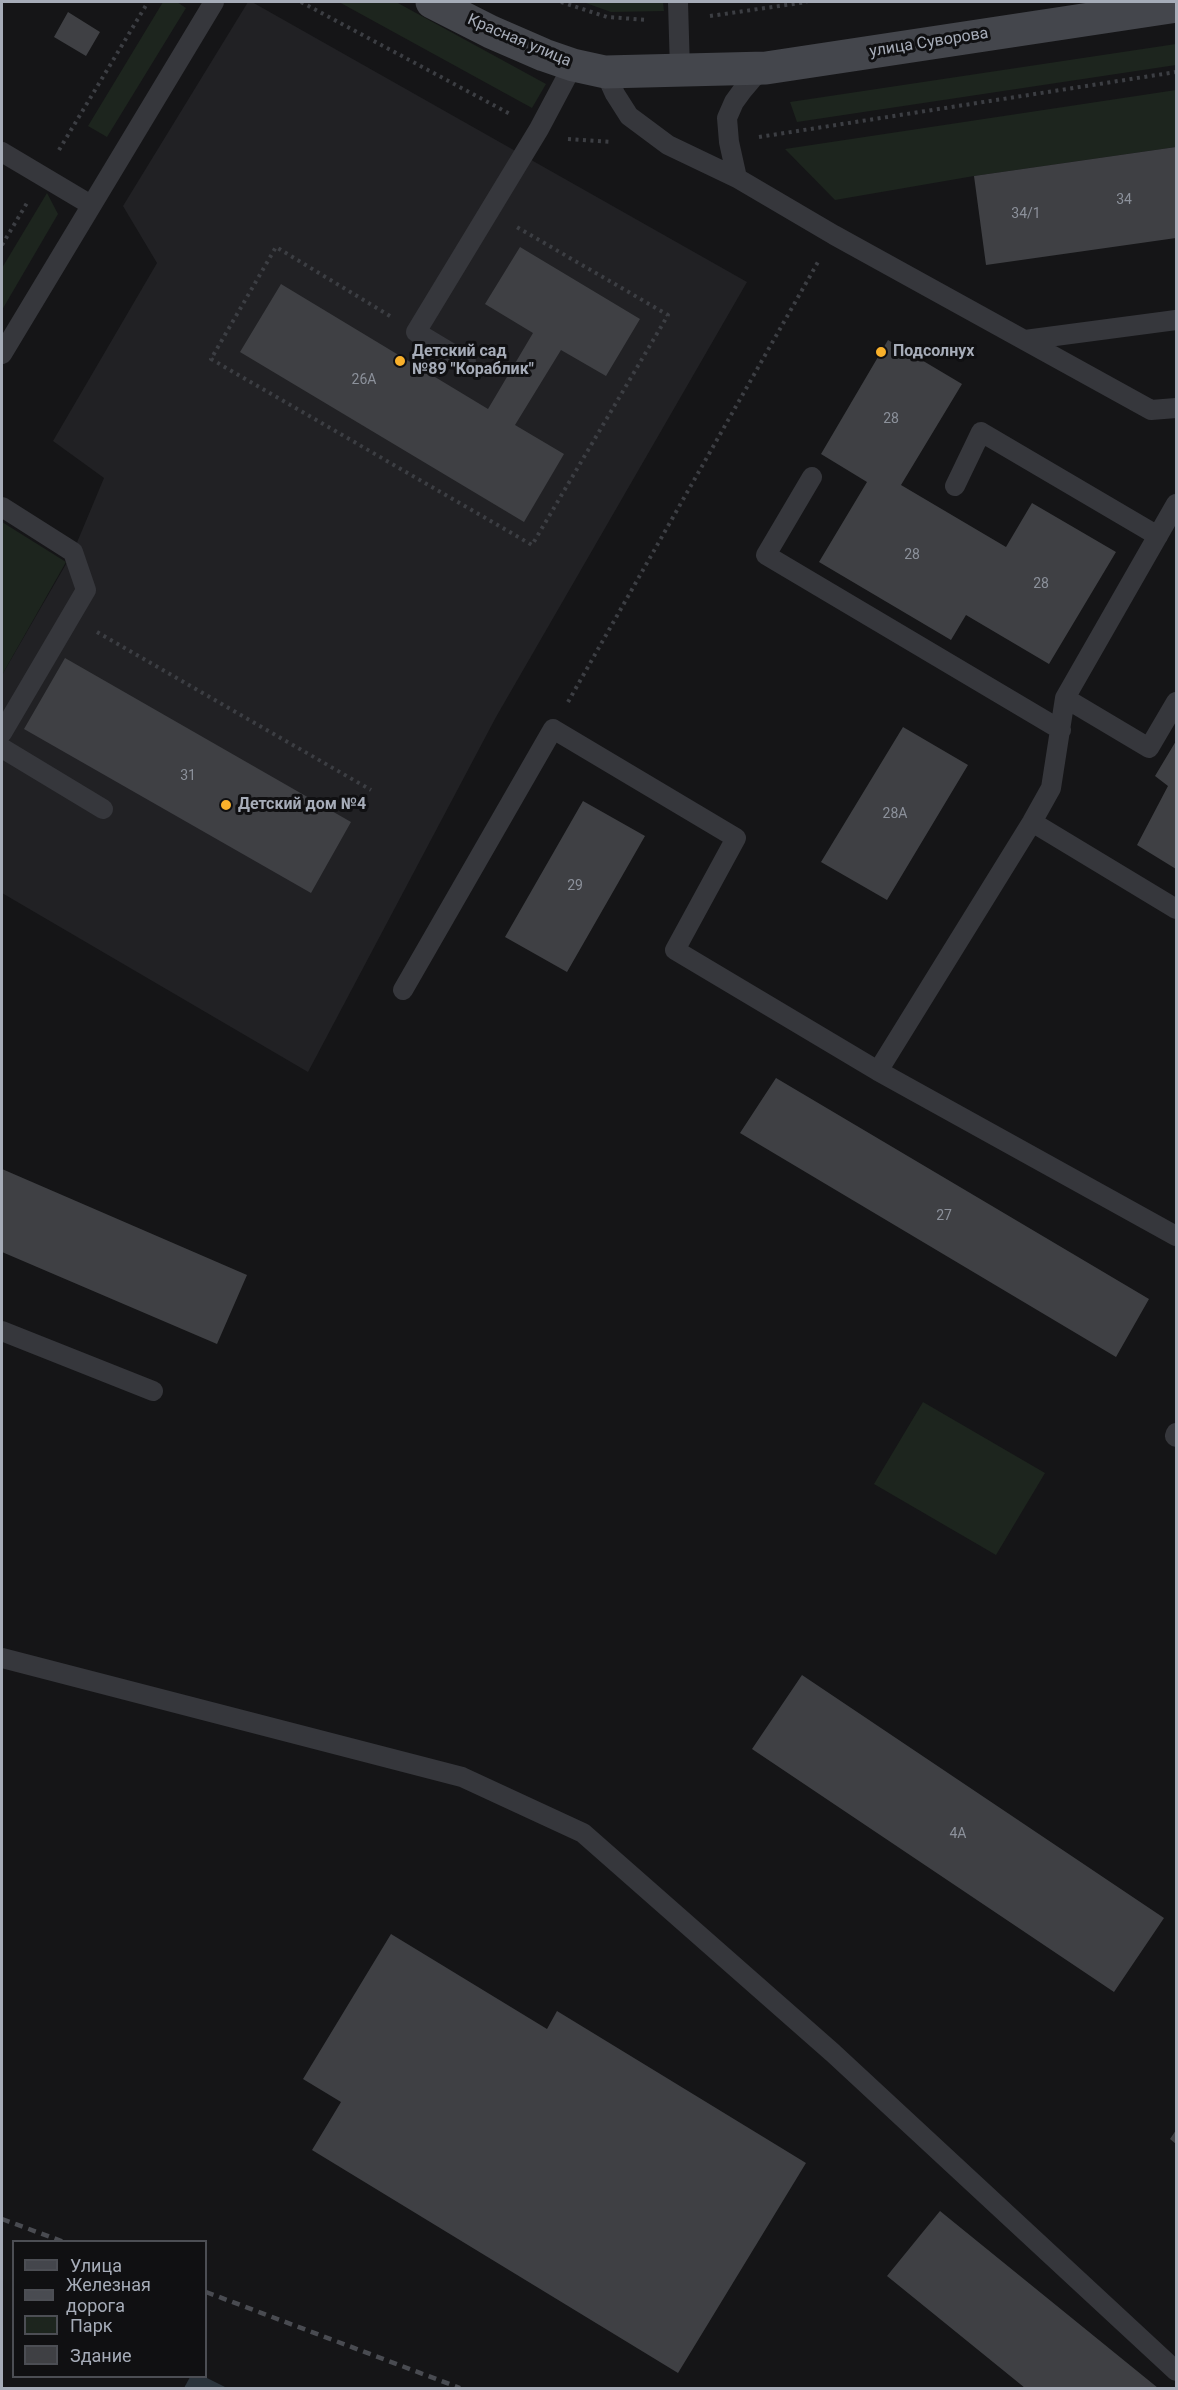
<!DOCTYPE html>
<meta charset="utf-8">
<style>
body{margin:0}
#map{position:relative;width:1178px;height:2390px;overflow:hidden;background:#151517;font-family:Roboto,sans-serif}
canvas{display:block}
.frame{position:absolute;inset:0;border:3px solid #a6acb8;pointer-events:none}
.legend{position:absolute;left:12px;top:2240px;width:195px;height:138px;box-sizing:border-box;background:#101012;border:2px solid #4c4e54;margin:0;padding:8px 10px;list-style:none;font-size:18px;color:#a6acb8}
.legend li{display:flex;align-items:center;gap:12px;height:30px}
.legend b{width:30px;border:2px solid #4c4e54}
</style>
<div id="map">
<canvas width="1178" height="2390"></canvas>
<div class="frame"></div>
<ul class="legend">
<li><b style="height:8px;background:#44464c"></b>Улица</li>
<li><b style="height:8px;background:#494b51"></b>Железная дорога</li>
<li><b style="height:16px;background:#1d251e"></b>Парк</li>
<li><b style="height:16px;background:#3f4044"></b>Здание</li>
</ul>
</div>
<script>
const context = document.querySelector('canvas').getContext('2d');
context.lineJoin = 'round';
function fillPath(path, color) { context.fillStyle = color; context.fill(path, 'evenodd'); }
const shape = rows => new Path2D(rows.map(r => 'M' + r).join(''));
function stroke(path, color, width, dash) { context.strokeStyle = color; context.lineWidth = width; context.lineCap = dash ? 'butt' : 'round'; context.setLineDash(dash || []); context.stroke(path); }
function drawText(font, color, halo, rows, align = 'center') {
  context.font = font + ' Roboto,sans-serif'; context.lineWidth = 6; context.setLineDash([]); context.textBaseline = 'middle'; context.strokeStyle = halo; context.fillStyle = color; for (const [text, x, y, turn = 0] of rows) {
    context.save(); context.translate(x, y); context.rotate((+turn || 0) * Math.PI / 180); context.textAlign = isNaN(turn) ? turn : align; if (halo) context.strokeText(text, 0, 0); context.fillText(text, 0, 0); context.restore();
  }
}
const built = shape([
 [248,2,252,2,747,282,496,717,308,1072,2,893,2,675,73,552,104,478,53,441,157,263,123,206]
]);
const green = shape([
 [163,2,177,2,186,8,107,137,88,126],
 [339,2,396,2,546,84,532,108],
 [583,2,663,2,664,11,611,12],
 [1176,44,1176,65,797,122,790,102],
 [1176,90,1176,147,974,176,835,200,785,149],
 [47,193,58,214,2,310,2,268],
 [2,522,66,562,2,675],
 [923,1402,1045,1473,996,1555,874,1484]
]);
const water = shape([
 [190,2377,205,2377,227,2388,184,2388]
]);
const building = shape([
 [68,12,100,32,86,56,54,37],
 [1176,147,1176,238,986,265,974,176],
 [520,247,640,319,606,376,561,350,515,425,564,454,524,522,240,352,281,284,488,409,533,333,485,304],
 [888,340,962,384,901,485,1006,547,1032,503,1116,552,1049,664,966,615,951,640,819,562,867,482,821,454],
 [65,658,351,822,311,893,24,729],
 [903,727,968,765,887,900,821,862],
 [1176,741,1176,869,1137,845,1168,786,1155,776],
 [583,801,645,836,567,972,505,937],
 [776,1078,1149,1299,1116,1357,740,1133],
 [2,1169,247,1275,217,1344,2,1252],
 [802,1675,1164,1918,1114,1992,752,1749],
 [391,1934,547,2029,557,2011,806,2163,678,2373,312,2150,341,2102,303,2079],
 [1176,2130,1176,2144,1170,2139],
 [940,2211,1158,2388,1025,2388,887,2276]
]);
const path = shape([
 [301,2,512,115],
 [561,2,607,17,648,20],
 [710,16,807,2],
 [759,137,1176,72],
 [568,139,611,142],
 [59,150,148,2],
 [2,245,27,203],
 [390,316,276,247,211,359,532,545,668,315,515,226],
 [97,632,371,790],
 [568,702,818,262]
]);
const service = shape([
 [678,2,680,71],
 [605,72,615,94,629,116,668,145,737,178,834,235,1151,410,1176,408],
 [2,152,91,205],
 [737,178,729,142,727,118,734,102,742,91,753,78,766,68],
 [1025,340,1176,320],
 [2,354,214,2],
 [466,362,416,332,539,129,573,65],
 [812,477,766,555,1061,730],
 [955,486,981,432,1158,536],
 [1176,504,1065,698,1051,788,1032,822,878,1071,1176,1236],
 [2,507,73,552,86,590,2,733],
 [1065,698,1149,748,1176,702],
 [2,748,103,809],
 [1032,822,1176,909],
 [403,990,553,729,736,838,675,950,878,1071],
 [2,1331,153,1391],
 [1176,1433,1175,1436,1176,1437],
 [2,1658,462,1777,583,1833,833,2053,1176,2371]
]);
const secondary = shape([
 [432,2,491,32,544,55,573,65,605,72,766,68,1176,6]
]);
const rail = shape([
 [2,2219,64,2242],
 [206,2292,460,2388]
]);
const markers = [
 [881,352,6,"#fab12b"],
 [400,361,6,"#fab12b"],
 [226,805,6,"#fab12b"]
];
const numberNames = [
 ["34",1124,200],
 ["34/1",1026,214],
 ["26А",364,380],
 ["28",891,419],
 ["28",912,555],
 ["28",1041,584],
 ["31",188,776],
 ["28А",895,814],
 ["29",575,886],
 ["27",944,1216],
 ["4А",958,1834]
];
const streetNames = [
 ["Красная улица",519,41,23],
 ["улица Суворова",929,43,-9]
];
const poiNames = [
 ["Детский сад",412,352],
 ["№89 \"Кораблик\"",412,370],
 ["Подсолнух",893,352],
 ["Детский дом №4",238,805]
];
fillPath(built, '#212124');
fillPath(green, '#1d251e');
fillPath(water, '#2b343c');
fillPath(building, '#3f4044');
stroke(path, '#3c3e43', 4, [3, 4.5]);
stroke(service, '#36373c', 20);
stroke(secondary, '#44464c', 33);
stroke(rail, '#494b51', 4.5, [8, 6]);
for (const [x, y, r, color] of markers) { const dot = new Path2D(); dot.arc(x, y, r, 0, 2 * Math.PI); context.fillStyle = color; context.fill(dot); stroke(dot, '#101012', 2); }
drawText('14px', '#8c919b', null, numberNames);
drawText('16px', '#a6acb8', '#101012', streetNames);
drawText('bold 16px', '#a6acb8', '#101012', poiNames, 'left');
</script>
